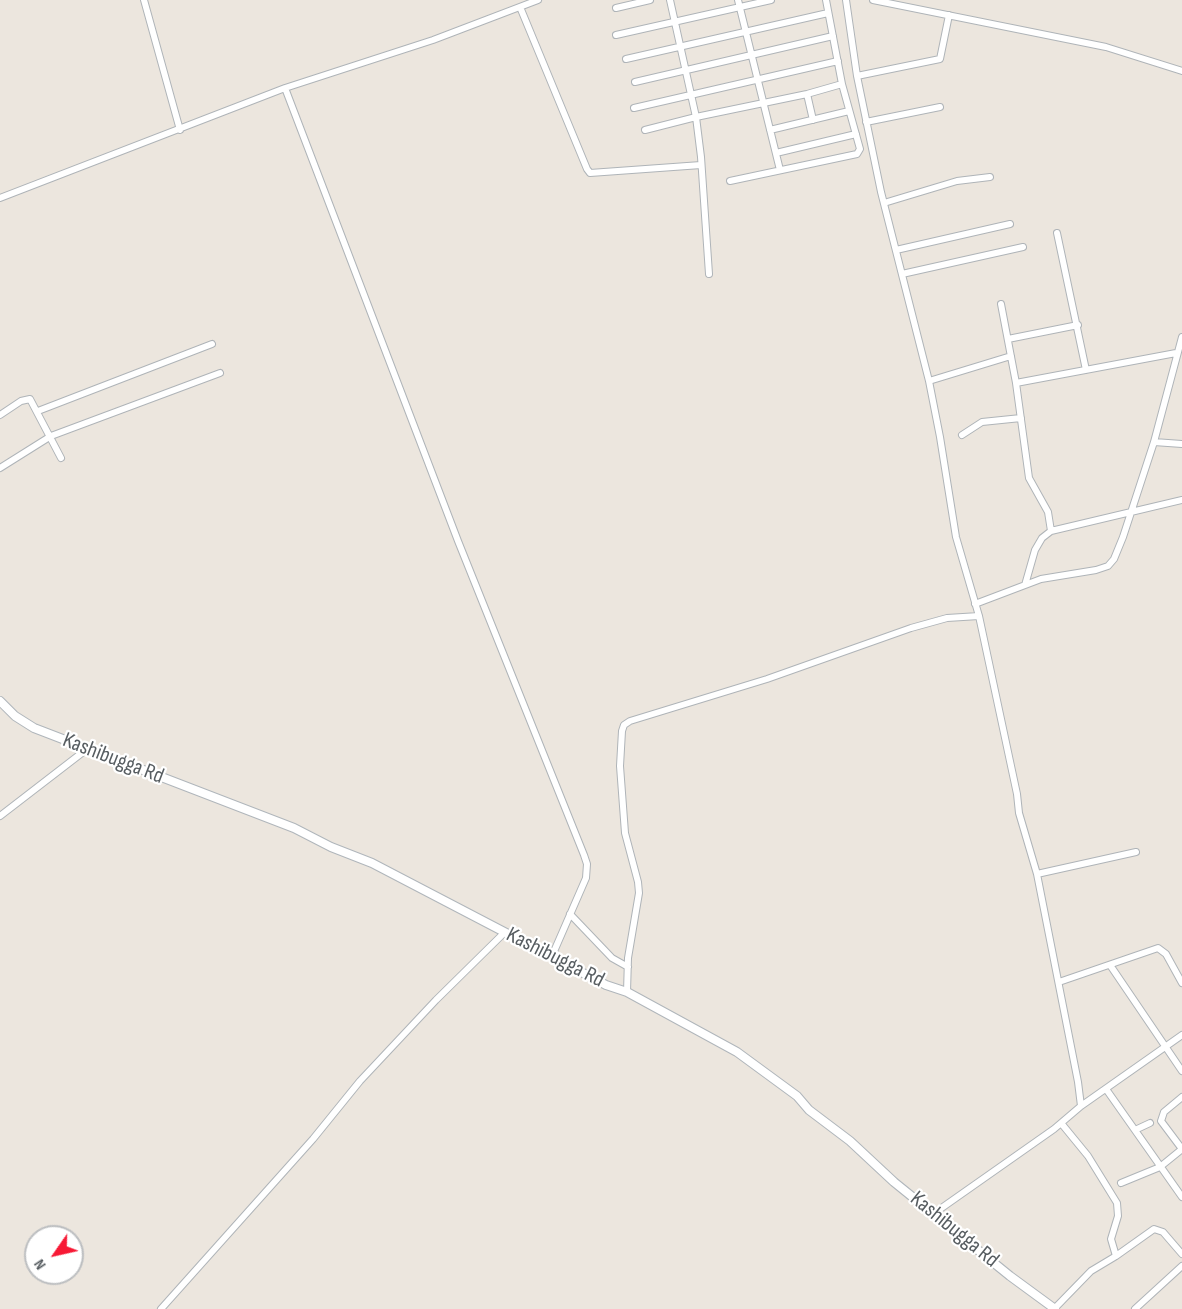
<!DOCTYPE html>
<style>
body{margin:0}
#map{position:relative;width:1182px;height:1309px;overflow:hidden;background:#ece6de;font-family:"Sofia Sans Condensed",sans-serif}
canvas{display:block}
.north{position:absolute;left:24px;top:1225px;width:60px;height:60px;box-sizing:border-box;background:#fff;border:2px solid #bcbec0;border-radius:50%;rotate:236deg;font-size:16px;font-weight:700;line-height:24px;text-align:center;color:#575d61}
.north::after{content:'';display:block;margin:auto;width:21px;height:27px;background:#f71935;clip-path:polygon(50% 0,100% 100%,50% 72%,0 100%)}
</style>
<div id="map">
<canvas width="1182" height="1309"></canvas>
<div class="north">N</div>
</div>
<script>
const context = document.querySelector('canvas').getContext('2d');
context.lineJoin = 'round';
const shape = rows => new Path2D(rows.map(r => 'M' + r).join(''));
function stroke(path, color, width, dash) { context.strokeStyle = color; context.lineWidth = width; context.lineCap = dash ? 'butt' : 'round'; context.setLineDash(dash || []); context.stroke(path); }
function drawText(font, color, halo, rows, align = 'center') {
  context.font = font + ' "Sofia Sans Condensed",sans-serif'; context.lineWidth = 4.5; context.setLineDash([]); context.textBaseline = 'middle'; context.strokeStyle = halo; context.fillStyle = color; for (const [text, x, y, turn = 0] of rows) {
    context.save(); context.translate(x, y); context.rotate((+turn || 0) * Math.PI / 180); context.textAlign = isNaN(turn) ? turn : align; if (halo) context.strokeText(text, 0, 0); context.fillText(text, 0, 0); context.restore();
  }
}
const minor = shape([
 [144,0,180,130],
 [670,0,696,117,701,157,709,274],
 [738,0,780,170],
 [846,0,857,76,881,192,929,381,940,437,956,537,979,616,1017,794,1019,813,1037,874,1078,1082,1081,1106],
 [873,0,1106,47,1182,71],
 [520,7,587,169,590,173,701,165],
 [616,8,650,0],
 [616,35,771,0],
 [626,59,828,13],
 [857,76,940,59,949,15],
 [635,82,833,36],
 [285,88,458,541,584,855,587,864,586,878,552,956],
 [807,94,813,120],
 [634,108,838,61],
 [866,122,940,107],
 [645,130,696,117,807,94,842,84,826,0],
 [770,130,849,111],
 [776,153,856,134],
 [730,181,857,154,860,149,842,84],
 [0,198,285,88,433,40,538,0],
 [884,203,957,181,990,177],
 [1057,233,1086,370],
 [896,250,1010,224],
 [902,274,1023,247],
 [1001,304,1016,383,1029,478,1048,512,1051,531],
 [1008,339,1078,325],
 [929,381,1011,356],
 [1016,383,1176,353],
 [38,411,212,344],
 [0,415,21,401,30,399,61,458],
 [962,435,982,422,1021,418],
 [1154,442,1182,444],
 [0,468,51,436,220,373],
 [1025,585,1035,550,1042,538,1051,531,1182,500],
 [975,604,1041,579,1096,570,1108,566,1114,559,1123,537,1154,442,1182,337],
 [0,816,87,749],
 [1037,874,1136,852],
 [570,914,612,958,628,967],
 [1110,965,1182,1071],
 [1059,982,1158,948,1166,954,1182,983],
 [627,992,628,958,639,893,638,882,625,833,620,766,622,731,624,725,630,721,767,679,911,628,947,618,979,616],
 [1106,1089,1182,1197],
 [1135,1130,1150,1123],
 [1182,1149,1161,1121,1164,1112,1182,1097],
 [1121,1183,1160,1167,1182,1149],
 [933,1214,1054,1129,1081,1106,1182,1035],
 [1116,1256,1154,1229,1163,1232,1182,1254],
 [161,1309,313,1139,360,1081,436,1000,504,933],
 [1054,1309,1091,1271,1116,1256,1111,1239,1118,1216,1117,1203,1088,1156,1061,1123],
 [1135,1309,1182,1266]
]);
const secondary = shape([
 [0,701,15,716,34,728,294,828,331,847,372,863,606,985,627,992,737,1052,797,1096,809,1110,850,1141,894,1182,1010,1276,1055,1309]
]);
const streetNames = [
 ["Kashibugga Rd",113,759,21],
 ["Kashibugga Rd",555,958,27],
 ["Kashibugga Rd",954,1230,39]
];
stroke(minor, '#afb4b8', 8);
stroke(secondary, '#b0b6bb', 10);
stroke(minor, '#fff', 6);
stroke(secondary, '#fff', 8);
drawText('22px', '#575d61', '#fff', streetNames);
</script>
